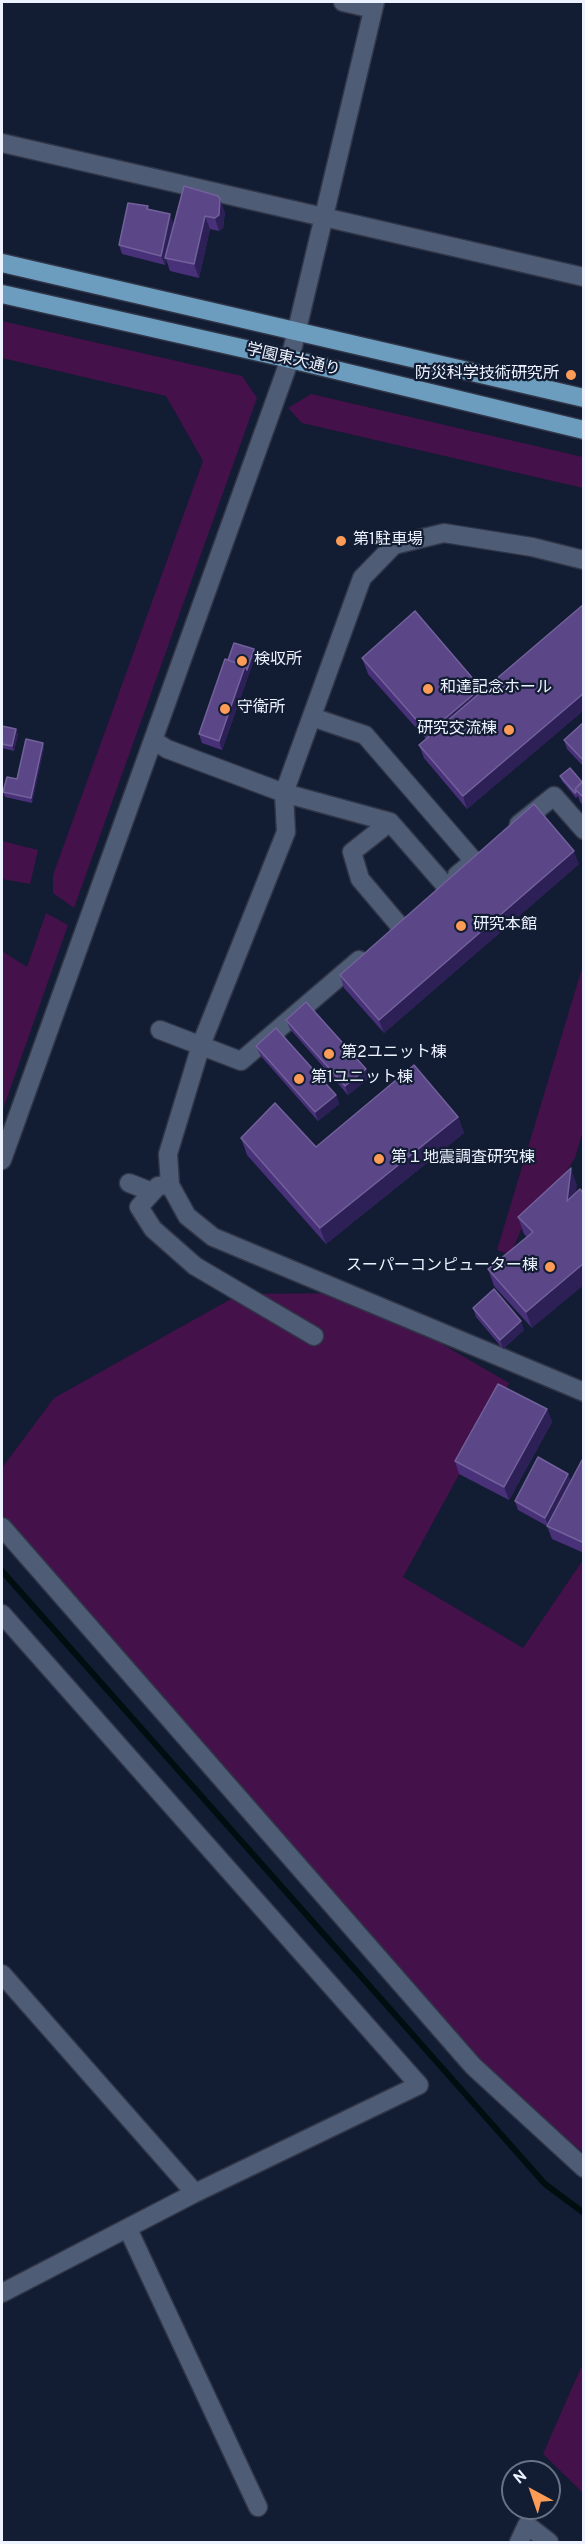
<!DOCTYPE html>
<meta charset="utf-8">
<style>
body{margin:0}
#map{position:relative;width:585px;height:2544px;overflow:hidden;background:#121c32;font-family:Overpass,sans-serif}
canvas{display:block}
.frame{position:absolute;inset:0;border:3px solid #ecf2ff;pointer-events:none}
.north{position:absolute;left:501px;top:2460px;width:60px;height:60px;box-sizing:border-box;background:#121c32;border:2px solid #697284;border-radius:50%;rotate:320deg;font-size:16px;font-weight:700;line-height:24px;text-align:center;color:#ecf2ff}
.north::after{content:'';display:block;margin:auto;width:21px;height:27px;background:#fd9c56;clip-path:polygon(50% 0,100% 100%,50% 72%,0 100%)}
</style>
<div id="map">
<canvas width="585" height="2544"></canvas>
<div class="frame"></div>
<div class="north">N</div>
</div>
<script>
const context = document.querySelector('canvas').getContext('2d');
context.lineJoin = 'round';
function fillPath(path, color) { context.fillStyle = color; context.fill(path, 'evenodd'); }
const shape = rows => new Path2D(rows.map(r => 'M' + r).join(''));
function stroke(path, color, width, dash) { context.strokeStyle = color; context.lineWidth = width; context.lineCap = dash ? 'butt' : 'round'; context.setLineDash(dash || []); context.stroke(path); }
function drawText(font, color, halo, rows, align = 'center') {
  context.font = font + ' Overpass,"Noto Sans JP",sans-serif'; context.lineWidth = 4.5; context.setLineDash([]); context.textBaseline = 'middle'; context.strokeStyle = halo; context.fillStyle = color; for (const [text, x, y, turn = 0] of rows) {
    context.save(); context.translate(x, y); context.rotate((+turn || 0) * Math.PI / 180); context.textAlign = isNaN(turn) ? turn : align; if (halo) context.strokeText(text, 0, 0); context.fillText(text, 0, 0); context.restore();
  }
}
const green = shape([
 [2,321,242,376,257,398,74,908,53,893,53,875,203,461,166,396,2,358],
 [311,394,583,457,583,488,302,423,288,408],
 [2,841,38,850,30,884,2,879],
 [46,913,68,925,2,1112,2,951,27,967],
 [583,965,583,1130,575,1158,538,1214,521,1230,510,1255,497,1250],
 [354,1293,509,1383,403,1577,523,1648,583,1560,583,2152,523,2104,497,2078,2,1515,2,1468,54,1398,240,1294],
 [583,2363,583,2493,543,2454]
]);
const stream = shape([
 [2,1571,545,2184,584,2213]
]);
const minor = shape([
 [343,2,373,9],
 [2,143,584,277],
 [584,560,532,547,444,533,394,545,362,578,284,793,286,832,201,1045,168,1154,170,1185,187,1216,213,1237,584,1392],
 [312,717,365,735,474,861,457,875],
 [153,740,167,749,284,793,390,822,445,885],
 [390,822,352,852,360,879,399,925],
 [519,824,554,796,584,830],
 [160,1030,241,1061,359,960],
 [2,1160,290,359,375,2],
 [129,1183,152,1192],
 [170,1185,158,1186,139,1207,153,1229,195,1266,314,1336],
 [2,1527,473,2066,584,2168],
 [2,1614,419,2085,195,2193,2,2293],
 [2,1974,195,2193],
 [128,2229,258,2507],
 [519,2542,527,2525,549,2542]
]);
const major = shape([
 [2,263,584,398],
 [2,294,290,359,584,430]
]);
const wall = shape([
 [184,186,225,212,223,228,219,231,210,229,199,278,170,271,166,259,165,265,122,254,119,245,149,209,173,223,168,248],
 [584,604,584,710,467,809,424,758,419,745,426,739,368,674,362,658,482,691],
 [256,654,222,750,202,743,199,734,228,660],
 [584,722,584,770,583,766,567,749,564,740],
 [2,726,16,729,18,734,14,751,2,748],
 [43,743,44,748,32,803,5,797,3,792,17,779],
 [560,776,582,782,584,781,584,806,580,802,578,796,576,798,562,781],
 [579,864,384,1033,344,988,340,975],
 [286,1020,369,1078,348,1095,290,1029],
 [256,1046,336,1095,339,1104,318,1121,260,1055],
 [458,1117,464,1133,326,1244,247,1155,241,1138,316,1147],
 [577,1185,532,1328,494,1286,488,1269,527,1237,524,1234,518,1217],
 [473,1308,524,1330,503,1349,476,1317],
 [547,1409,552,1422,509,1500,459,1474,455,1461],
 [584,1461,584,1553,552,1539,547,1526,518,1510,515,1501,568,1474,571,1481]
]);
const shadedWall = shape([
 [220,199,225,212,223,228,219,231,215,218],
 [170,214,173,223,165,265,161,256],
 [205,216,210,229,199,278,194,264],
 [254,649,256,654,222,750,219,741,245,666],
 [481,688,487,704,434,749,428,733],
 [584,693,584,710,467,809,463,796],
 [16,729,18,734,14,751,12,746],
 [43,743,44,748,32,803,31,798],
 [574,851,579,864,384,1033,379,1020],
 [366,1069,369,1078,348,1095,345,1086],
 [336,1095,339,1104,318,1121,315,1112],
 [458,1117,464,1133,326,1244,320,1228],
 [571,1168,577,1185,573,1218,567,1201],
 [584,1263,584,1285,532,1328,526,1312],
 [521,1321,524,1330,503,1349,500,1340],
 [547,1409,552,1422,509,1500,504,1487],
 [568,1474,572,1483,549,1527,545,1518]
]);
const building = shape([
 [184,186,218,196,220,199,219,215,215,218,205,216,194,264,165,258,184,186],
 [128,203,148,206,147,209,170,214,161,256,119,245,128,203],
 [584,604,584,693,463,796,419,745,584,604],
 [415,611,481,688,428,733,362,658,415,611],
 [234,643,254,649,247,670,245,666,228,660,234,643],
 [225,659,245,666,219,741,199,734,225,659],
 [584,722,584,761,564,740,584,722],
 [2,726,16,729,12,746,2,744,2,726],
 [26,739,43,743,31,798,3,792,7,777,17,779,26,739],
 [570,768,582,782,575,789,576,792,575,793,560,776,570,768],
 [584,781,584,798,575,789,584,781],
 [534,804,574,851,379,1020,340,975,534,804],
 [306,1002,366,1069,345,1086,286,1020,306,1002],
 [276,1028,336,1095,315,1112,256,1046,276,1028],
 [414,1065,458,1117,320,1228,241,1138,275,1103,316,1147,414,1065],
 [571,1168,567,1201,580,1189,584,1194,584,1263,526,1312,488,1269,533,1232,518,1217,571,1168],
 [494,1289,521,1321,500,1340,473,1308,494,1289],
 [498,1384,547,1409,504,1487,455,1461,498,1384],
 [538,1457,568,1474,545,1518,515,1501,538,1457],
 [582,1460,584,1461,584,1540,582,1542,547,1526,582,1460]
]);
const markers = [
 [571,375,6,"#fd9c56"],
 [341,541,6,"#fd9c56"],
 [242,661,6,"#fd9c56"],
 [428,689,6,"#fd9c56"],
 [225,709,6,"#fd9c56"],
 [509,730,6,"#fd9c56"],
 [461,926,6,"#fd9c56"],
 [329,1054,6,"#fd9c56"],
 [299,1079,6,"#fd9c56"],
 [379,1159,6,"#fd9c56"],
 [550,1267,6,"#fd9c56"]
];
const streetNames = [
 ["学園東大通り",293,361,13]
];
const poiNames = [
 ["防災科学技術研究所",559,375,"right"],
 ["第1駐車場",353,541],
 ["検収所",254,661],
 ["和達記念ホール",440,689],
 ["守衛所",237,709],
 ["研究交流棟",497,730,"right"],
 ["研究本館",473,926],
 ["第2ユニット棟",341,1054],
 ["第1ユニット棟",311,1079],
 ["第１地震調査研究棟",391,1159],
 ["スーパーコンピューター棟",538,1267,"right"]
];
fillPath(green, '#45114a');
stroke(stream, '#000e10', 6);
stroke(minor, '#303547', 21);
stroke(major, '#303547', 21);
stroke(minor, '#4e5c76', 18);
stroke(major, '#6c9dbf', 18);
fillPath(wall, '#49317a');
fillPath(shadedWall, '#2c2057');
fillPath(building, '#5b4688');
stroke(building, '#72619b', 1.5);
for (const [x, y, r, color] of markers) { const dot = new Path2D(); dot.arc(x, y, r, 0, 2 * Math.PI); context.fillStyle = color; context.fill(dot); stroke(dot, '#121c32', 2); }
drawText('16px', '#ecf2ff', '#121c32', streetNames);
drawText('16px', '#ecf2ff', '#121c32', poiNames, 'left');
</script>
